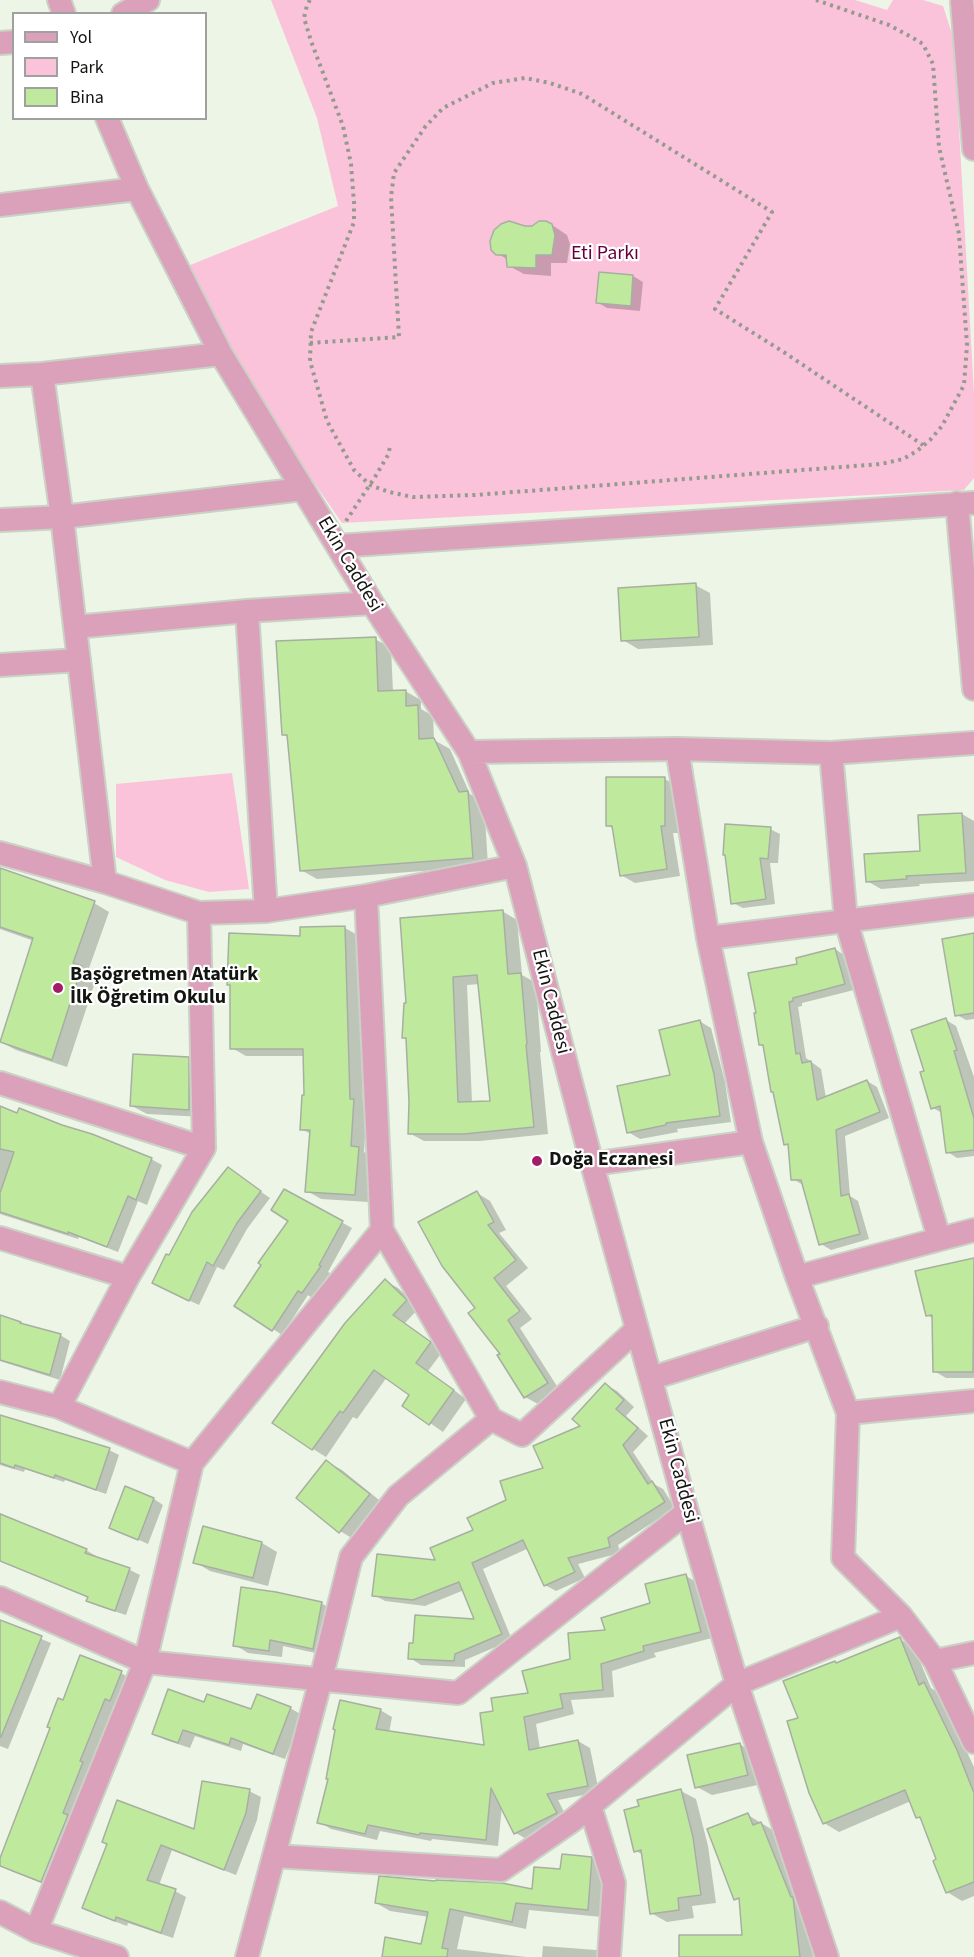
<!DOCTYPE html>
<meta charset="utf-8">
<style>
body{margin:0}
#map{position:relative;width:974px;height:1957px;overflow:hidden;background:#edf5e7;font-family:"Source Sans 3",sans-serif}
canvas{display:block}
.legend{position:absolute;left:12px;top:12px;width:195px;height:108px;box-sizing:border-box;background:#fff;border:2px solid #a0a19f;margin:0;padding:8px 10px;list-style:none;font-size:18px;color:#121510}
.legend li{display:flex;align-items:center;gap:12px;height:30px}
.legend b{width:30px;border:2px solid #a0a19f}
</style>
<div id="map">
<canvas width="974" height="1957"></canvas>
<ul class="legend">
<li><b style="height:8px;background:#dca1ba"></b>Yol</li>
<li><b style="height:16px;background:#fbc3da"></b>Park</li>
<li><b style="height:16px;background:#bfe99d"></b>Bina</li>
</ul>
</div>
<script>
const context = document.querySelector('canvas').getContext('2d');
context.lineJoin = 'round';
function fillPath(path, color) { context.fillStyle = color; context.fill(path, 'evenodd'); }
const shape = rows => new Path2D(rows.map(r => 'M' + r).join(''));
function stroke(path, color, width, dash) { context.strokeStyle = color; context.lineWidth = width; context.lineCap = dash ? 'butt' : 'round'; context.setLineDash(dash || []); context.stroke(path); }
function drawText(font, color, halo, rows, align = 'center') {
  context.font = font + ' "Source Sans 3",sans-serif'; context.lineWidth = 4.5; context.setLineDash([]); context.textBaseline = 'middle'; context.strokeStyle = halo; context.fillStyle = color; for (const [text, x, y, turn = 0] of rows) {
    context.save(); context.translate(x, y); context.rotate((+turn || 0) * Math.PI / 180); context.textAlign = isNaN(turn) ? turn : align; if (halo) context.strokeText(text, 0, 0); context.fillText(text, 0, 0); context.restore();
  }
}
const green = shape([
 [271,0,855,0,887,10,893,0,923,0,943,6,954,40,974,394,974,478,964,490,342,523,260,404,185,267,338,206,317,118],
 [232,773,249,889,209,892,165,880,116,857,116,784]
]);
const shadow = shape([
 [552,225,567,235,570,244,567,263,551,263,551,276,524,274,509,266,508,260,497,253,532,228],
 [633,276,643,282,640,311,607,308,597,302],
 [695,585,710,593,713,645,638,649,623,640],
 [375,639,391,648,393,692,405,691,421,700,421,709,433,716,434,740,450,749,470,794,484,802,488,866,317,879,301,870,289,738,283,734],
 [607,779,665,779,678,787,678,833,673,833,680,876,635,883,621,875,614,829,607,825],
 [962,814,974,821,974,881,919,884,920,886,881,889,867,881,922,853],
 [770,829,780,834,778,863,770,863,775,904,743,908,733,903],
 [0,870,94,903,109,912,88,971,97,976,67,1067,16,1050,1,1042,34,941,0,929],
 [502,911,517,920,522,975,536,983,541,1052,540,1052,548,1134,480,1141,424,1141,409,1133,410,1102,407,1040,403,1037],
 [479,984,491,1103,472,1103,467,985],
 [345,928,359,936,363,1106,367,1109,364,1152,373,1157,369,1202,321,1199,307,1191,311,1134,301,1129,306,1097,305,1056,246,1056,232,1048,302,938],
 [974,934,974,1019,966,1020,957,1015],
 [835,949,844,955,854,990,802,1003,802,1006,798,1007,806,1058,821,1069,826,1098,867,1081,877,1087,889,1118,845,1136,850,1196,858,1201,869,1239,831,1250,821,1244,803,1185,793,1179,790,1146,785,1144,765,1048,760,1044,799,965],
 [946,1020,956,1026,974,1077,974,1156,957,1158,948,1152,942,1113,933,1108,926,1072],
 [699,1021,711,1028,725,1082,731,1122,677,1129,678,1132,640,1139,628,1132,672,1076],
 [188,1058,203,1067,204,1117,147,1114,132,1106],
 [0,1107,151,1159,162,1165,147,1205,138,1201,118,1252,79,1237,78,1239,0,1214],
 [228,1169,270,1198,247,1229,224,1270,217,1267,199,1305,163,1288,169,1257],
 [285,1191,352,1228,328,1272,330,1273,312,1298,308,1295,282,1335,273,1329,290,1220],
 [477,1193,490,1201,506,1230,499,1233,528,1268,506,1286,532,1319,520,1328,560,1391,538,1404,525,1397,477,1308],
 [974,1260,974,1378,946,1378,934,1371,934,1319,927,1315,917,1272],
 [385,1281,398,1288,419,1308,405,1323,443,1351,428,1371,466,1399,443,1432,404,1405,411,1395,387,1377,357,1419,353,1417,326,1457,313,1449],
 [0,1317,60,1335,70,1341,60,1380,0,1361],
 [606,1385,617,1391,634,1407,626,1416,648,1436,633,1452,654,1484,663,1489,675,1508,618,1545,620,1553,578,1564,585,1578,556,1591,545,1585,529,1548,483,1569,512,1640,465,1660,465,1667,421,1665,410,1658,476,1620,464,1590,425,1606,385,1601,374,1595,437,1562,475,1531,545,1469,583,1426],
 [0,1417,109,1450,119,1455,106,1494,65,1480,64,1482,25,1469,24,1472,0,1465],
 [327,1462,342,1470,384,1504,355,1540,340,1531],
 [154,1499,163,1505,148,1544,111,1527],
 [0,1513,86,1550,96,1556,95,1558,130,1570,140,1575,126,1615,98,1606,88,1600,95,1598,0,1559],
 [262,1543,277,1552,268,1586,210,1571,195,1562],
 [686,1576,698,1583,712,1638,654,1653,656,1657,612,1671,614,1697,571,1700,574,1714,536,1724,540,1749,578,1741,590,1748,599,1792,558,1800,568,1820,528,1840,516,1833,502,1806,498,1846,432,1839,431,1841,380,1831,377,1840,331,1829,319,1822,380,1710,392,1717,389,1733,486,1747,495,1713,530,1694,607,1632,651,1604],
 [321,1603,334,1611,325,1655,283,1646,282,1657,248,1653,235,1645],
 [3,1623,51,1643,8,1749,0,1746,0,1630],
 [899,1639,914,1647,931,1688,939,1693,974,1767,974,1896,962,1901,947,1892,938,1860,922,1820,917,1817,911,1801,839,1832,824,1823,800,1719,838,1664],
 [121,1673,133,1680,54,1888,11,1871,0,1865,51,1728,64,1701],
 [290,1708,302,1715,285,1759,243,1744,241,1751,195,1736,190,1748,166,1740,154,1733,252,1710],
 [739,1744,755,1753,762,1784,712,1795,697,1787],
 [249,1791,261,1797,257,1820,236,1875,172,1850,159,1885,175,1891,186,1897,173,1938,128,1923,127,1926,95,1914,84,1908,109,1844,195,1831],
 [681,1791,696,1799,708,1846,716,1903,692,1906,694,1918,667,1922,651,1913,643,1855,636,1851,641,1807],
 [748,1815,776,1832,808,1909,813,1957,750,1957],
 [591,1858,605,1866,602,1917,529,1910,526,1929,464,1916,457,1949,526,1957,383,1957,422,1946,429,1917,390,1911,376,1903,533,1891,561,1871],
 [543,1946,596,1950,607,1957,542,1957]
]);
const building = shape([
 [509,221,525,226,532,226,539,221,546,221,552,224,555,235,552,255,536,255,536,268,507,267,506,255,496,255,491,250,490,241,494,230,501,224,509,221],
 [599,272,633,275,631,306,596,303,599,272],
 [696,583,699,637,621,641,618,588,696,583],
 [376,637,378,691,406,690,406,706,418,705,419,739,434,738,459,792,468,791,473,858,300,871,287,735,282,735,276,641,376,637],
 [606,777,665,777,665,826,661,826,667,869,620,876,612,826,606,826,606,777],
 [962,813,966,873,906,876,907,879,866,882,864,854,920,851,918,815,962,813],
 [725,824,771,827,768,859,760,858,766,899,731,904,725,855,723,855,725,824],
 [0,868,95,901,73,963,82,966,52,1060,0,1042,33,938,0,927,0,868],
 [503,910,508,974,521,973,527,1044,526,1045,534,1127,464,1134,408,1134,409,1102,406,1038,402,1038,404,1003,406,1003,400,918,503,910],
 [477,975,490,1101,458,1102,453,977,477,975],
 [345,926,350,1099,354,1099,351,1146,359,1147,355,1195,305,1192,310,1130,300,1130,302,1095,304,1095,303,1049,230,1049,230,985,227,985,229,933,300,936,300,927,345,926],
 [974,933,974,1013,955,1016,942,939,974,933],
 [835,948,845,984,793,998,793,1001,789,1002,796,1054,800,1053,802,1063,811,1061,817,1100,867,1080,880,1112,836,1130,841,1196,849,1194,860,1234,819,1245,801,1180,791,1180,788,1144,784,1145,773,1092,771,1092,763,1045,759,1045,754,1013,756,1013,748,973,797,964,796,958,835,948],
 [946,1018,957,1050,954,1051,974,1118,974,1150,946,1153,940,1106,931,1109,920,1072,924,1071,911,1030,946,1018],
 [700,1020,714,1074,720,1116,666,1123,666,1125,627,1133,617,1086,670,1075,659,1030,700,1020],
 [133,1054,189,1057,189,1110,130,1106,133,1054],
 [0,1106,17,1113,19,1108,62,1125,92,1134,152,1158,136,1200,128,1196,107,1247,68,1232,68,1234,0,1212,0,1193,14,1152,0,1149,0,1106],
 [228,1167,261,1191,237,1223,213,1266,207,1262,189,1301,152,1283,166,1254,169,1255,192,1212,228,1167],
 [284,1189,343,1221,319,1265,321,1266,302,1293,298,1291,272,1331,234,1306,261,1265,258,1263,288,1221,271,1210,284,1189],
 [477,1191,494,1222,488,1225,516,1260,494,1278,520,1311,508,1320,548,1383,524,1398,497,1355,500,1354,468,1313,475,1308,442,1266,418,1222,477,1191],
 [974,1258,973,1372,933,1372,932,1315,926,1316,915,1271,974,1258],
 [385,1279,407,1300,393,1315,431,1342,416,1363,454,1390,429,1425,402,1406,409,1395,374,1370,343,1413,340,1411,312,1450,272,1423,345,1323,385,1279],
 [0,1315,21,1322,20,1323,61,1334,50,1375,0,1360,0,1315],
 [605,1383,624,1400,616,1409,638,1428,623,1445,648,1484,652,1481,665,1502,608,1538,610,1547,568,1558,575,1572,544,1586,523,1540,472,1563,502,1634,455,1654,454,1661,408,1659,409,1643,413,1643,415,1615,474,1619,459,1582,413,1600,372,1596,377,1554,435,1560,430,1548,473,1530,467,1518,506,1500,500,1481,543,1468,533,1446,580,1426,572,1419,605,1383],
 [0,1415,110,1448,96,1490,55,1475,54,1478,15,1465,14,1468,0,1463,0,1415],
 [326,1460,370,1494,339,1533,296,1498,326,1460],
 [125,1486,154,1498,138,1540,109,1528,125,1486],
 [0,1514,87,1549,85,1553,130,1568,115,1611,86,1601,88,1597,0,1561,0,1514],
 [203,1526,262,1542,253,1578,193,1563,203,1526],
 [686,1574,701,1632,643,1646,644,1651,601,1664,603,1690,560,1694,563,1708,524,1717,529,1750,578,1740,588,1786,547,1794,557,1813,514,1834,491,1788,486,1840,420,1833,419,1835,368,1825,365,1834,317,1823,328,1779,326,1779,335,1730,333,1729,340,1700,381,1709,376,1729,484,1745,480,1713,493,1711,491,1698,528,1693,522,1671,570,1659,568,1633,605,1630,601,1618,650,1603,645,1584,686,1574],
 [241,1587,276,1592,322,1602,313,1649,270,1640,269,1651,233,1646,241,1587],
 [0,1620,42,1636,1,1737,0,1737,0,1620],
 [900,1637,919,1685,924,1682,957,1750,974,1793,974,1882,946,1893,933,1861,936,1859,920,1817,916,1818,905,1790,823,1824,809,1793,787,1721,798,1718,783,1681,835,1661,836,1663,900,1637],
 [80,1655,122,1671,110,1701,105,1699,80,1761,83,1762,63,1813,68,1815,41,1882,0,1866,0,1858,50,1728,47,1727,58,1698,63,1700,80,1655],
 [168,1689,204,1702,207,1694,251,1709,257,1694,291,1707,273,1754,231,1738,229,1745,183,1730,178,1743,152,1734,168,1689],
 [740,1743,748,1775,695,1788,687,1755,740,1743],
 [202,1781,250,1789,246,1813,224,1870,161,1845,147,1880,176,1889,161,1933,116,1917,115,1921,82,1908,107,1844,102,1842,117,1800,194,1829,202,1781],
 [681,1789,693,1837,701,1895,678,1898,679,1910,650,1914,641,1850,634,1852,624,1810,639,1806,637,1800,681,1789],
 [748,1813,753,1825,761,1822,791,1897,793,1897,800,1957,679,1957,679,1935,742,1935,739,1898,734,1900,707,1829,748,1813],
 [562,1854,592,1857,588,1910,516,1903,512,1922,450,1909,442,1948,448,1949,447,1957,382,1957,385,1937,421,1944,428,1912,375,1903,379,1876,435,1881,436,1880,502,1883,532,1889,534,1867,560,1869,562,1854]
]);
const path = shape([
 [310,0,307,5,304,18,311,41,343,126,351,164,354,203,354,222,311,332,310,361,327,421,354,470,370,485,389,492,413,497,475,495,881,464,903,459,917,451,930,440,942,426,964,385,967,345,959,234,939,147,933,64,923,44,913,38,889,25,816,0],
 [310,343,399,337,391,197,394,173,425,127,443,108,493,83,525,78,550,83,582,94,772,212,715,309,782,351,923,445],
 [346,521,375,477,388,455,390,447]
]);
const minor = shape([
 [59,0,64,14],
 [962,2,974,149],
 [123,14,148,0],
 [0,43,14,42],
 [107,118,137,189,221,354,372,603,469,752,515,866,592,1164,687,1512,737,1684,827,1957],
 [0,205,137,189],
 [42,374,62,517,105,882],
 [0,376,42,374,221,354],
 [957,503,974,689],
 [0,520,62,517,303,489],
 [338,546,974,503],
 [247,611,266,911],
 [75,627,247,611,372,603],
 [0,665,79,660],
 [677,749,708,938,751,1142,797,1277,848,1413,843,1558,901,1616,935,1661,974,1742],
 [469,752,677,749,831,753,974,743],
 [831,753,846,921,939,1238],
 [0,853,105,882,199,913,266,911,366,896,515,866],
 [708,938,974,905],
 [0,1083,204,1148],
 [592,1164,751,1142],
 [382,1230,491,1419,522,1435,637,1329],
 [0,1238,128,1277],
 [797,1277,974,1230],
 [652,1378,817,1326],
 [0,1392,59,1407,192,1463,382,1230,366,896],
 [59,1407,128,1277,204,1148,199,913],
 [848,1413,974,1401],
 [0,1598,145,1662,458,1693,687,1512],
 [935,1661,974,1653],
 [590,1806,614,1883,609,1957],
 [274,1856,501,1870,573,1820,737,1684,901,1616],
 [0,1912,36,1931,117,1957],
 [36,1931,145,1662,192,1463],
 [247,1957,321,1679,351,1557,398,1496,491,1419]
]);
const markers = [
 [58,988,6,"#a31c68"],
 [537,1161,6,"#a31c68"]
];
const parkNames = [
 ["Eti Parkı",605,255]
];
const streetNames = [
 ["Ekin Caddesi",349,565,59],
 ["Ekin Caddesi",550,1002,76],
 ["Ekin Caddesi",677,1471,75]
];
const poiNames = [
 ["Başögretmen Atatürk",70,976],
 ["İlk Öğretim Okulu",70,999],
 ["Doğa Eczanesi",549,1161]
];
fillPath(green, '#fbc3da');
fillPath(shadow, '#0003');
fillPath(building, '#bfe99d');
stroke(building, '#a7afa2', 1.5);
stroke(minor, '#cad1c5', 26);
stroke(path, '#949a90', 4, [3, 4.5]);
stroke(minor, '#dca1ba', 22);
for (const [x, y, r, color] of markers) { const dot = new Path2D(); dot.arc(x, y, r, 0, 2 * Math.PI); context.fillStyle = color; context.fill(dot); stroke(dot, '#fff', 2); }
drawText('20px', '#65003d', '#fff', parkNames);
drawText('20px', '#121510', '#fff', streetNames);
drawText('bold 20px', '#121510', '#fff', poiNames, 'left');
</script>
